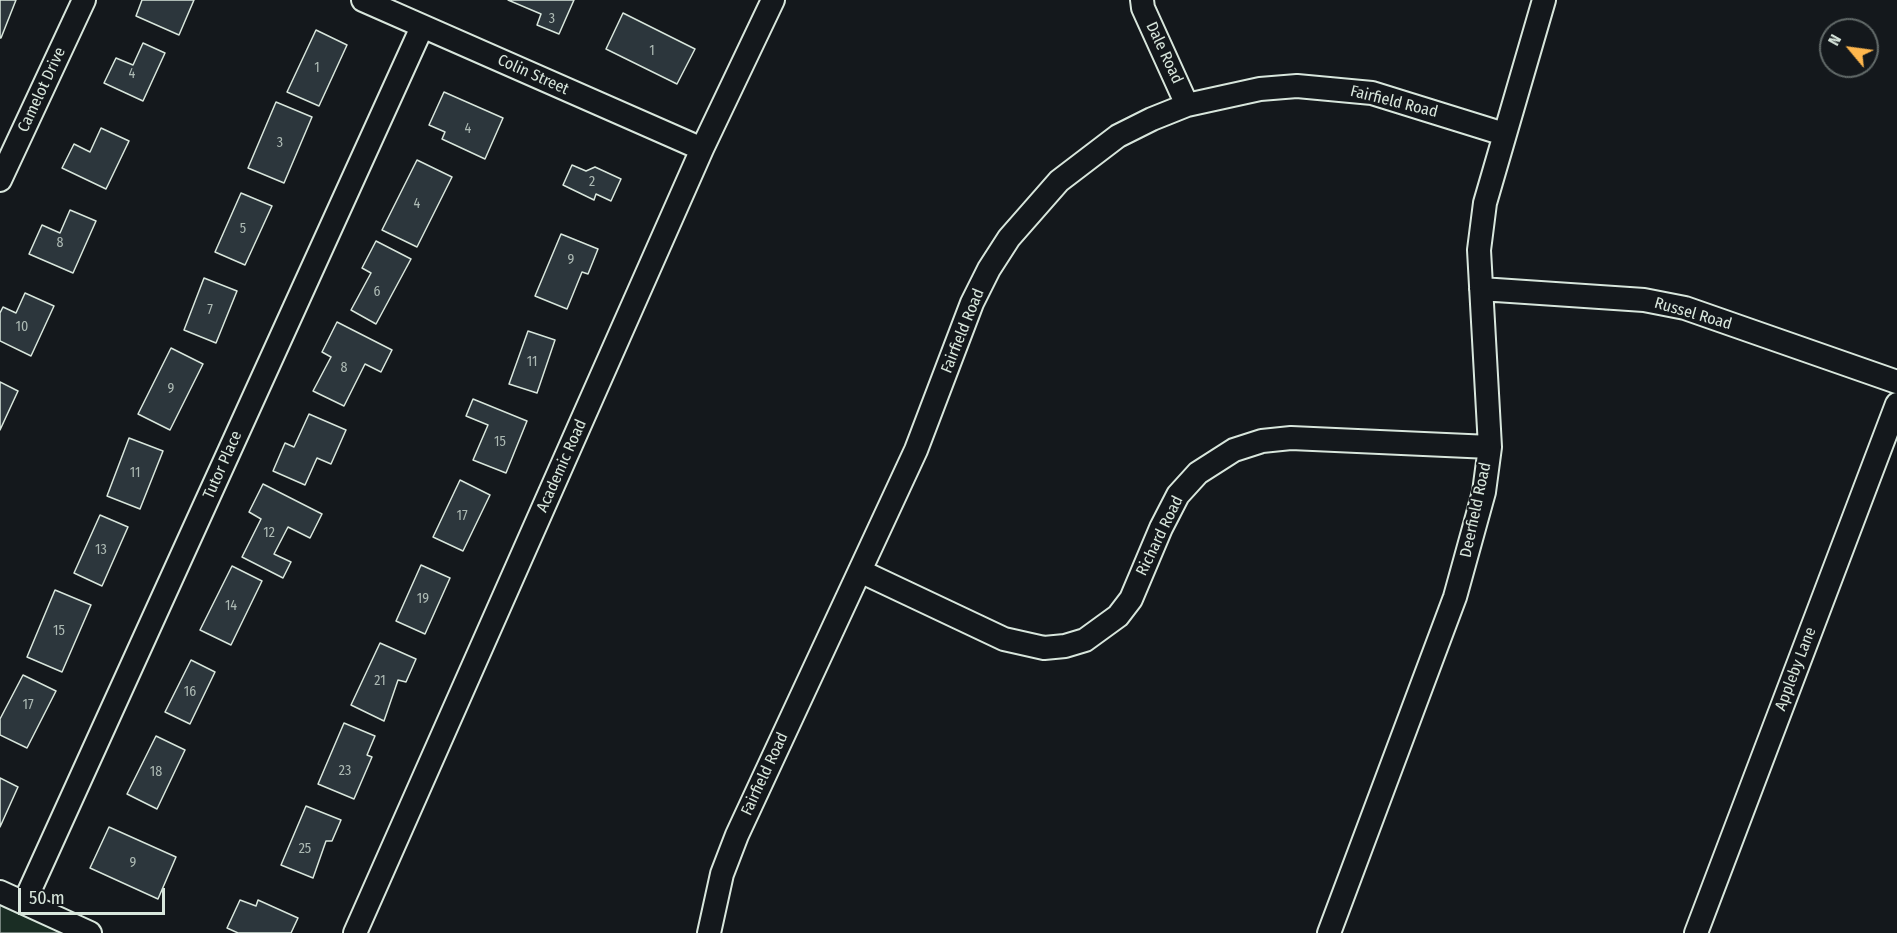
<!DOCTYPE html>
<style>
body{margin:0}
#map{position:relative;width:1897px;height:933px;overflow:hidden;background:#14181c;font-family:"Fira Sans Condensed",sans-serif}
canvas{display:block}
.north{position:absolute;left:1819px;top:18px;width:60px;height:60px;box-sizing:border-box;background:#14181c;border:2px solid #626a69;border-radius:50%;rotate:299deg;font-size:16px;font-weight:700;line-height:24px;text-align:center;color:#d8e6dc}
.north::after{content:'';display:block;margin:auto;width:21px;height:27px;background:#ffb74d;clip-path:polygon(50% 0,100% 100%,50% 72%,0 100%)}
.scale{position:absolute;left:18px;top:888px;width:147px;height:27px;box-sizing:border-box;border:3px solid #d8e6dc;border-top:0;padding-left:8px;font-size:18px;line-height:21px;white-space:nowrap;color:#d8e6dc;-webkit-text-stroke:4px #14181c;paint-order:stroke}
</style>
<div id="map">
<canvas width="1897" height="933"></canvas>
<div class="north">N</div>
<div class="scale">50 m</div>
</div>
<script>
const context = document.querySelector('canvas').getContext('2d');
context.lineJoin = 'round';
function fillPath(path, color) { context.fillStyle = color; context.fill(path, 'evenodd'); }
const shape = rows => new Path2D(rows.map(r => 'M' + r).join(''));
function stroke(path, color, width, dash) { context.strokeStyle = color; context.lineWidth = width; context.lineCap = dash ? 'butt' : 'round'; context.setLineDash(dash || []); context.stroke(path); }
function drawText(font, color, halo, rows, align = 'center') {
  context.font = font + ' "Fira Sans Condensed",sans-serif'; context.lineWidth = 4.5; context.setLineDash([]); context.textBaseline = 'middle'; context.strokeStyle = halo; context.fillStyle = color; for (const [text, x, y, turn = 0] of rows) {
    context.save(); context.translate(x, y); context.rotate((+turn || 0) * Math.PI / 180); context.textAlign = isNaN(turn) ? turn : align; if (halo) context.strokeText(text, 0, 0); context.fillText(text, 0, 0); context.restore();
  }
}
const green = shape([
 [0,891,90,933,0,933,0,891]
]);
const building = shape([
 [0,0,16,0,1,38,0,38,0,0],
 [142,0,194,0,179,35,136,16,142,0],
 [508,0,574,0,559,34,537,25,541,14,508,0],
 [623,13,695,49,677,84,606,49,623,13],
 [316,30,347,45,319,106,287,92,316,30],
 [143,43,165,53,143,101,104,83,116,58,133,65,143,43],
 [444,92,503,118,485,159,442,139,445,132,429,125,444,92],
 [276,102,312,117,284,183,248,168,276,102],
 [101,128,129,141,106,189,62,168,74,144,90,152,101,128],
 [417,160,452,177,417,247,382,230,417,160],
 [572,165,586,171,595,167,621,179,611,201,596,194,594,200,563,185,572,165],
 [241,193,272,206,245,265,215,252,241,193],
 [70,210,96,221,73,273,29,254,42,225,60,233,70,210],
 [561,234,598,249,588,274,582,272,567,309,535,296,561,234],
 [376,241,411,259,376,324,351,310,371,273,362,268,376,241],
 [204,278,237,291,216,343,184,330,204,278],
 [25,293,54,306,31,356,0,341,0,313,3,307,16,313,25,293],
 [337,322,392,350,381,372,365,364,344,406,313,391,331,357,322,352,337,322],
 [528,331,555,340,537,393,509,384,528,331],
 [171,348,203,364,170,430,138,414,171,348],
 [0,382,18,391,0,430,0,382],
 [473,399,527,421,506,473,473,460,488,425,466,416,473,399],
 [309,414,346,430,331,464,317,458,305,485,273,471,285,443,294,447,309,414],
 [129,438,163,451,140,509,107,496,129,438],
 [460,480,490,495,463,551,433,537,460,480],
 [263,484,322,514,310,538,288,527,274,554,291,562,283,578,242,557,261,519,249,512,263,484],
 [100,515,128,527,102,586,74,573,100,515],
 [421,565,450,578,425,634,396,621,421,565],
 [232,566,262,581,231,645,200,630,232,566],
 [55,590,91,605,62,672,27,657,55,590],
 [380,643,416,659,406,682,398,680,384,721,351,705,380,643],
 [191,660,215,672,190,724,165,712,191,660],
 [23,675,56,691,27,748,0,735,0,719,23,675],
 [344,723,375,736,367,755,372,757,354,799,318,784,344,723],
 [156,736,185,750,157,809,127,794,156,736],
 [0,778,18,787,0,827,0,778],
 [306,806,341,820,332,841,326,841,313,878,281,865,306,806],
 [109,827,176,857,158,899,90,868,109,827],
 [240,900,256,906,258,900,298,918,291,933,238,933,227,928,240,900]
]);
const minor = shape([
 [363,0,702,149],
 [1142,0,1143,8,1187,105],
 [0,180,84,0],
 [1481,289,1644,300,1685,308,1897,382],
 [860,571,1004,639,1044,648,1065,646,1085,640,1118,616,1131,599,1161,528,1178,495,1198,473,1234,450,1262,441,1291,438,1490,447],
 [0,892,90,933],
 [24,903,422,27],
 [355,933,702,149,773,0],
 [709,933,722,874,737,835,916,450,972,303,989,269,1009,238,1059,181,1118,136,1152,119,1187,105,1260,89,1297,86,1372,93,1504,134],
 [1329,933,1455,597,1484,492,1490,447,1479,250,1485,203,1544,0],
 [1696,933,1897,404]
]);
const numberNames = [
 ["3",552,19],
 ["1",652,51],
 ["1",317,68],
 ["4",132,74],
 ["4",468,129],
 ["3",280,143],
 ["2",592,182],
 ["4",417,204],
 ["5",243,229],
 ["8",60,243],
 ["9",571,260],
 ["6",377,292],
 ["7",210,310],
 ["10",22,327],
 ["11",532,362],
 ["8",344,368],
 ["9",171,389],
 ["15",500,442],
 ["11",135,473],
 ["17",462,516],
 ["12",269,533],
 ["13",101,550],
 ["19",423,599],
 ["14",231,606],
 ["15",59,631],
 ["21",380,681],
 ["16",190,692],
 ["17",28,705],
 ["23",345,771],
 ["18",156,772],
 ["25",305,849],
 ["9",133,863]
];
const streetNames = [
 ["Dale Road",1164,53,65],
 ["Colin Street",533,75,24],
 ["Camelot Drive",42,90,-65],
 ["Fairfield Road",1394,102,14],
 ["Russel Road",1693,314,16],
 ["Fairfield Road",963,331,-68],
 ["Tutor Place",223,465,-66],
 ["Academic Road",562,466,-66],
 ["Deerfield Road",1476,510,-78],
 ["Richard Road",1160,536,-64],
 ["Appleby Lane",1796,669,-69],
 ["Fairfield Road",765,774,-65]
];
fillPath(green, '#1a2d24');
stroke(green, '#939e99', 1.5);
fillPath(building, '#2c363c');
stroke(building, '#d8e6dc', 1.5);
stroke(minor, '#d8e6dc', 26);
stroke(minor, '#14181c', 22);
drawText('14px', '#adbab4', null, numberNames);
drawText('16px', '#d8e6dc', '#14181c', streetNames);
</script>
